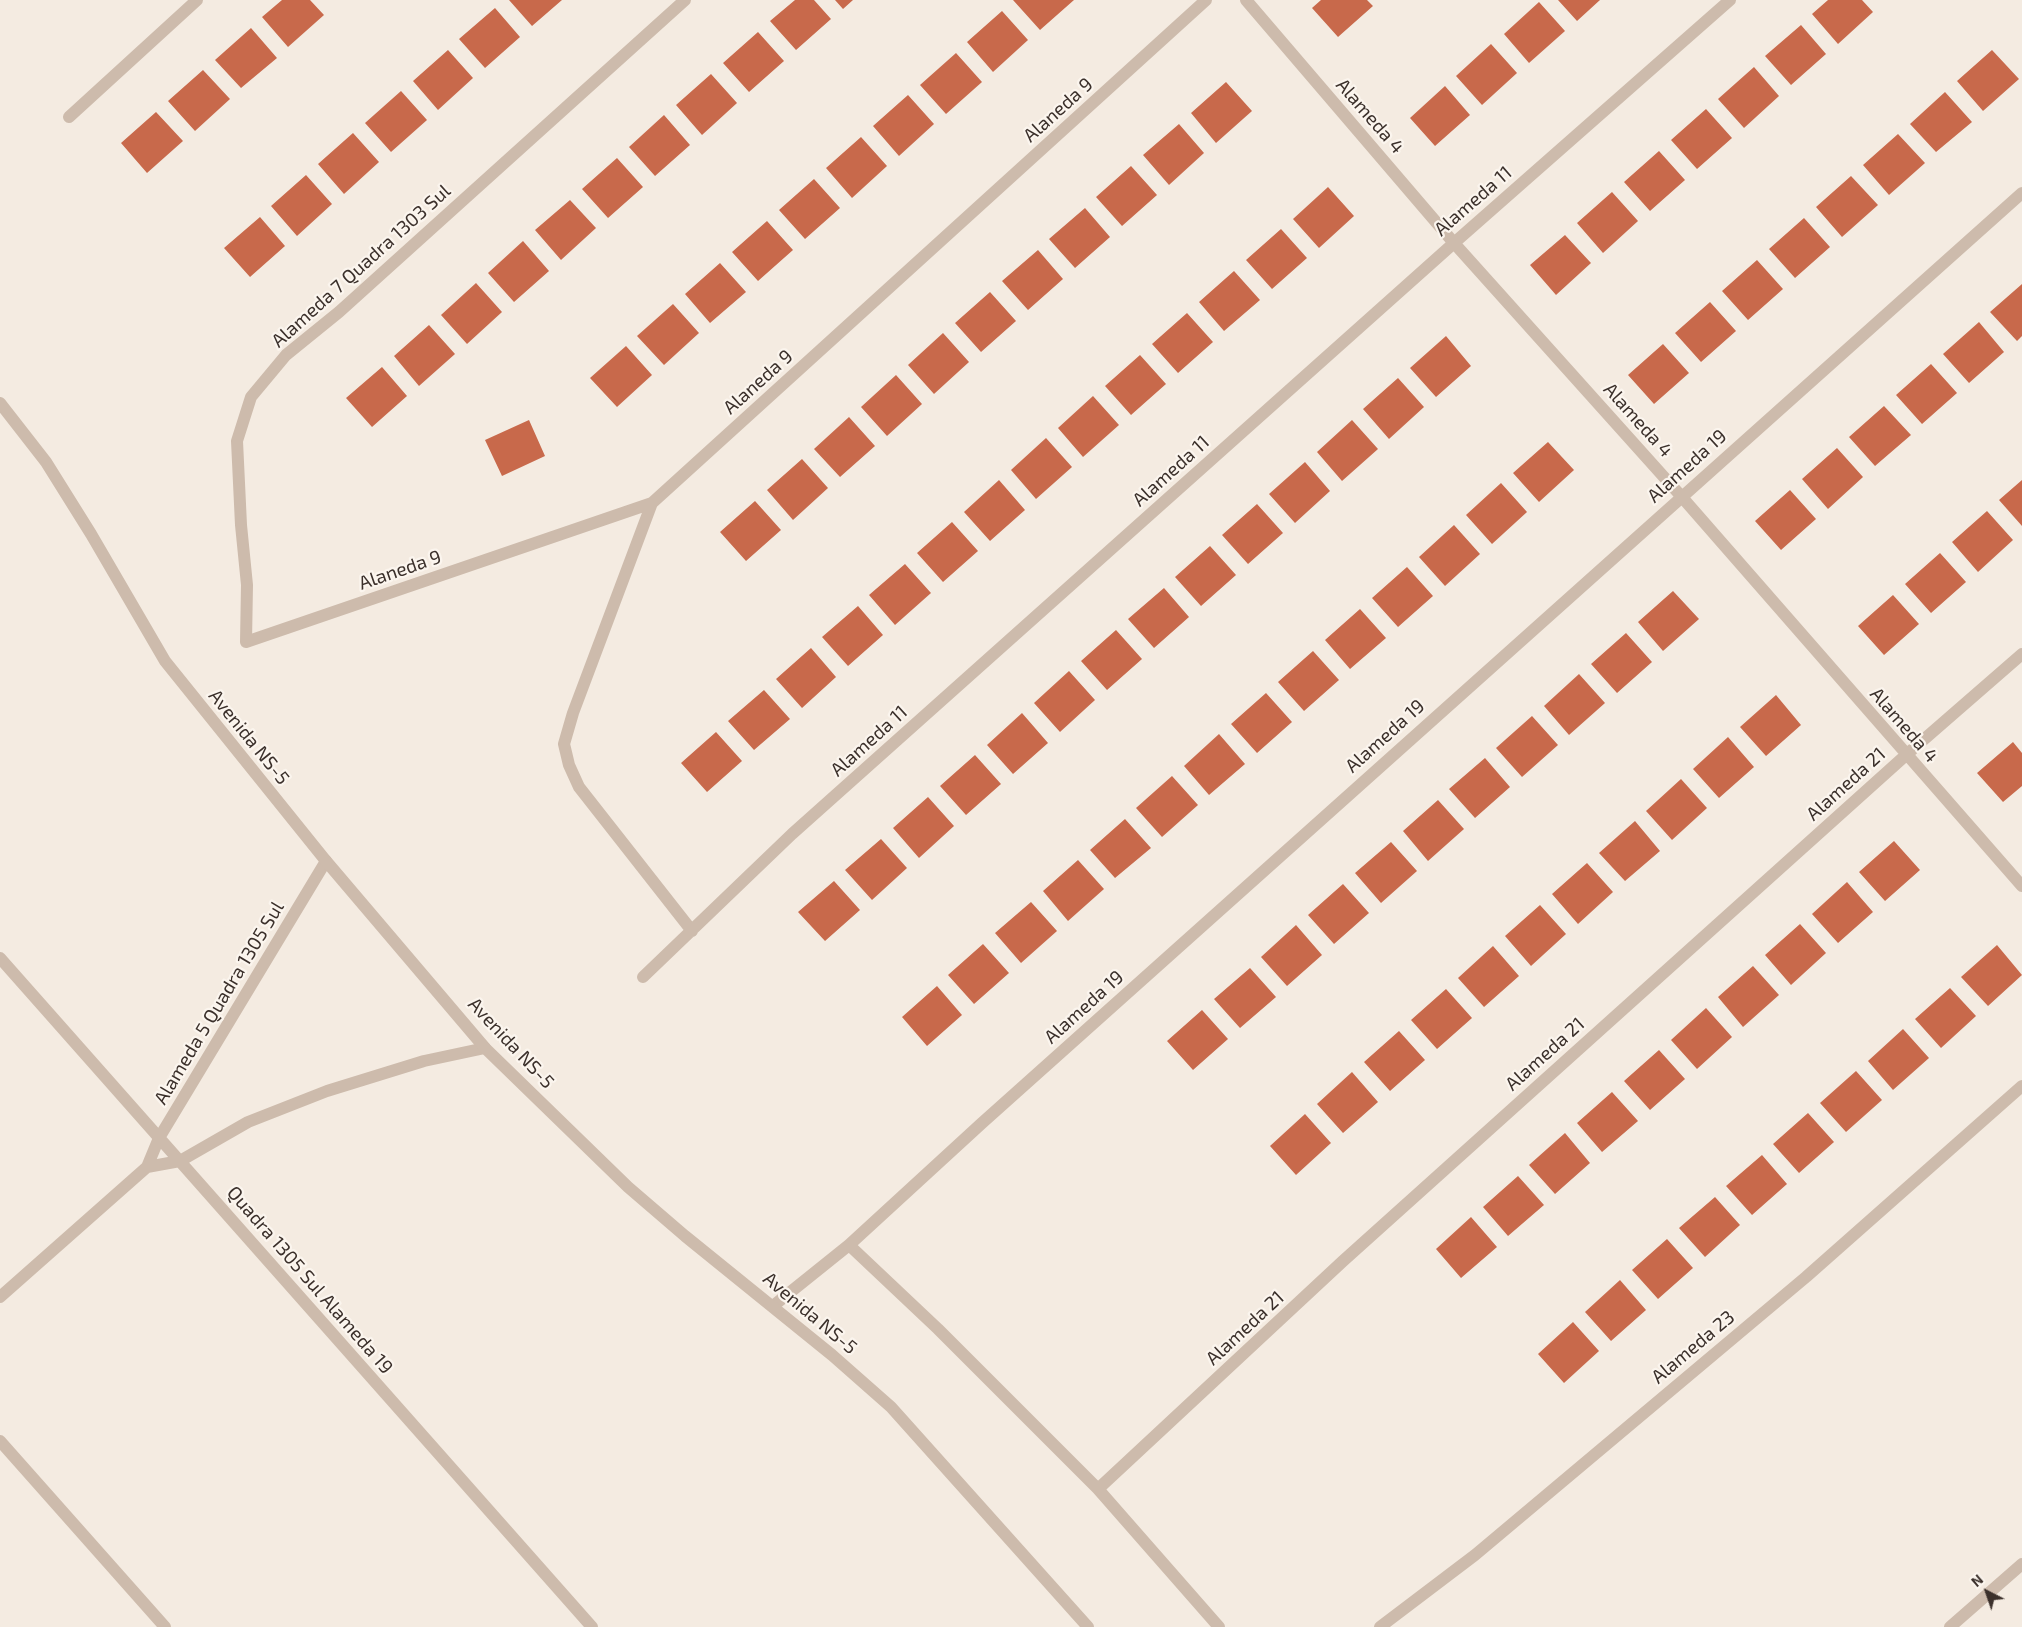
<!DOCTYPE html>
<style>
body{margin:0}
#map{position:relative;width:2022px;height:1627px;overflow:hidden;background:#f4ebe1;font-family:"Exo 2",sans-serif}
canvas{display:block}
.north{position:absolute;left:1962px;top:1567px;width:50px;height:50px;-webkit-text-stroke:4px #fbf5ee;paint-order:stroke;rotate:319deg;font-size:14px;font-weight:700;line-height:20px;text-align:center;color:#3b302b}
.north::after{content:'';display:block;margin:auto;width:18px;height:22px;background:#3b302b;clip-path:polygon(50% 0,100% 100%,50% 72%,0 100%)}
</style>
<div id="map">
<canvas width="2022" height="1627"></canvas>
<div class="north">N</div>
</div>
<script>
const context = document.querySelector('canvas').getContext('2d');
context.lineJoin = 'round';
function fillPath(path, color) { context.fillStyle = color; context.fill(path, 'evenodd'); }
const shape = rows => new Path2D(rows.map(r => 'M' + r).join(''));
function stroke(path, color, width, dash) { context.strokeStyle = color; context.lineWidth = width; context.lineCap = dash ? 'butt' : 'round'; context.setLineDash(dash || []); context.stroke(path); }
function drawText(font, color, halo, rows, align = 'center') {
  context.font = font + ' "Exo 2",sans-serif'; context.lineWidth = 4.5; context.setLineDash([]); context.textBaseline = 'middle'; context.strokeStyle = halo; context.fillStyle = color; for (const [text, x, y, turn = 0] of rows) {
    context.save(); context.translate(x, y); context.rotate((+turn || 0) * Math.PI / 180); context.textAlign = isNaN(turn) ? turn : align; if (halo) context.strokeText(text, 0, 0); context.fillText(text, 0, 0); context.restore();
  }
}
const building = shape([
 [282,0,310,0,324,15,288,47,262,17],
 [509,0,562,0,532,26],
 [795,0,814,0,831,19,796,50,770,21],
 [835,0,853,0,843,9],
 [1013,0,1074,0,1040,30],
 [1321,0,1367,0,1373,6,1338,37,1312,8],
 [1558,0,1600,0,1577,21],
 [1828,0,1862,0,1873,12,1838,44,1812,14],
 [1539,2,1565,31,1529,63,1504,34],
 [495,8,520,37,485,68,459,39],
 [1002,11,1028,40,993,72,967,42],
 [1801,25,1826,54,1791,85,1765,56],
 [251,28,277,58,241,88,215,60],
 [758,32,784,61,749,92,723,63],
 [1491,44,1517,73,1482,105,1456,76],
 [448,50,473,78,438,110,413,81],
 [1992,50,2019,79,1983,111,1957,81],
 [956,53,982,82,946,114,920,85],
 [1754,67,1779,96,1744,128,1718,99],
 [203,70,230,99,195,131,168,101],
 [711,74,737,103,702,135,676,105],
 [1226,82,1252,111,1216,143,1191,113],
 [1445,86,1470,115,1435,146,1410,118],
 [401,91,427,120,391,152,365,123],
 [1945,92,1972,122,1936,152,1910,124],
 [908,95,934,124,899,156,873,126],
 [1706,109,1732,138,1697,169,1671,140],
 [156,112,183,141,147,173,121,143],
 [664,115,690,145,655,176,629,147],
 [1179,124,1204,153,1169,185,1143,155],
 [353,133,379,162,344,194,318,164],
 [1898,134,1925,163,1889,195,1863,165],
 [861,137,887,166,852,198,826,168],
 [1659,151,1685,180,1650,211,1624,182],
 [617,158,643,187,608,218,582,189],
 [1131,166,1157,195,1122,226,1096,197],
 [306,175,332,204,297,236,271,206],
 [1851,176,1878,205,1842,237,1816,207],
 [814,179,840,208,805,239,779,210],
 [1328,187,1354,216,1319,248,1293,219],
 [1612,192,1638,221,1603,253,1577,223],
 [570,200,596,228,561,260,535,230],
 [1085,208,1110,237,1075,268,1049,239],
 [260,217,285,246,250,277,224,248],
 [1804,218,1830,247,1795,278,1769,249],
 [767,221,793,250,758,281,732,252],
 [1281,229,1307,258,1272,289,1246,260],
 [1565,235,1591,263,1556,295,1530,265],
 [523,241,549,271,514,302,488,273],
 [1038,250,1063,279,1028,310,1002,281],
 [1757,260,1783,289,1748,320,1722,291],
 [720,263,746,292,710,323,685,294],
 [1234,271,1260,300,1224,331,1199,302],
 [476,283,502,312,467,344,441,315],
 [2022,284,2022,336,2017,341,1990,312],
 [990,292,1016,321,981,352,955,323],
 [1710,302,1736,331,1701,362,1675,333],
 [673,304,699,333,664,365,637,336],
 [1187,313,1213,342,1178,373,1152,344],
 [1979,322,2004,352,1969,383,1943,354],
 [429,325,455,354,419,386,394,356],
 [943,333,969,362,934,394,908,365],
 [1446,336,1471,366,1436,397,1410,368],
 [1663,344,1689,373,1654,404,1628,375],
 [626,346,652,375,617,407,590,378],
 [1140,355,1166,384,1131,415,1105,386],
 [1931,364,1957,393,1922,424,1896,395],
 [382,367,407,396,372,427,346,398],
 [896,375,922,404,887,436,861,407],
 [1398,378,1424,407,1389,439,1363,409],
 [1093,396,1119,425,1083,457,1058,428],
 [1884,406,1911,435,1875,466,1849,437],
 [849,417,875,446,840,477,814,449],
 [529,420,545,456,502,476,485,440],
 [1352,420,1378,449,1342,481,1317,452],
 [1046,438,1072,467,1036,499,1011,470],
 [1548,442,1574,470,1539,502,1513,473],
 [1837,448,1863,477,1828,509,1802,479],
 [802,459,828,488,793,520,767,490],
 [1305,462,1330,491,1295,523,1269,494],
 [999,480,1025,510,990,541,964,512],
 [2022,480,2022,526,1999,500],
 [1501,483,1527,512,1492,544,1466,515],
 [1790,490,1816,519,1781,550,1755,521],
 [755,501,781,530,746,561,720,532],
 [1257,504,1283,533,1248,564,1222,535],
 [1987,511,2013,540,1978,572,1952,542],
 [952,522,978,551,943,582,917,553],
 [1454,525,1480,554,1445,586,1419,557],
 [1210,546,1236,575,1201,606,1175,577],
 [1940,553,1966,582,1931,613,1905,584],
 [905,564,931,593,895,625,869,595],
 [1407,567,1433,596,1398,627,1372,598],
 [1164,588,1189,617,1154,648,1128,619],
 [1673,591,1699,619,1663,651,1638,622],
 [1893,595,1919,624,1884,655,1858,626],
 [858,606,883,635,848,666,822,637],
 [1360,609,1386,638,1350,669,1325,640],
 [1116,630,1142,659,1107,690,1081,661],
 [1626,633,1652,662,1617,693,1591,664],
 [811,648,836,677,802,708,776,679],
 [1313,651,1339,680,1304,711,1278,682],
 [1069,671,1095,700,1060,732,1034,703],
 [1579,674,1605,703,1569,735,1544,706],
 [764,690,790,719,754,750,728,721],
 [1266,693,1292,722,1257,753,1231,724],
 [1776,695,1801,725,1766,756,1740,727],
 [1022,713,1048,743,1013,774,987,745],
 [1532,716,1558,745,1522,777,1496,748],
 [716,732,742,761,707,792,681,763],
 [1219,734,1245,764,1209,795,1184,766],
 [1728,737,1754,767,1719,798,1693,769],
 [2013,742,2022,753,2022,786,2003,802,1977,773],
 [975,755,1001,784,966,815,940,786],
 [1485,758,1510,787,1475,818,1449,789],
 [1172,776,1198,805,1162,837,1136,808],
 [1681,779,1707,808,1672,840,1646,811],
 [928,797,954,826,919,858,893,828],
 [1438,800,1464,829,1428,861,1403,831],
 [1125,819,1151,848,1115,878,1090,850],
 [1635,821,1660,851,1625,881,1599,853],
 [881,839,907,868,872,900,845,870],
 [1894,841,1920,870,1885,901,1859,872],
 [1391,842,1417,871,1381,903,1355,873],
 [1078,860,1104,889,1068,921,1043,891],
 [1587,863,1613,892,1578,924,1552,894],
 [834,881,860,910,825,941,798,912],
 [1847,882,1873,912,1838,943,1812,914],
 [1343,884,1369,913,1334,944,1308,915],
 [1031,902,1057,931,1021,963,995,933],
 [1540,905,1566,934,1531,966,1505,936],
 [1800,924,1826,953,1791,985,1765,955],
 [1296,925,1322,955,1287,986,1261,957],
 [983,944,1009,973,974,1004,948,975],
 [1997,945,2022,975,1988,1006,1961,977],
 [1493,946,1519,976,1484,1007,1458,978],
 [1753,966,1779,995,1743,1027,1718,997],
 [1250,968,1276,997,1240,1028,1214,999],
 [937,986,962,1015,927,1046,902,1017],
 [1950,988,1976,1016,1941,1048,1915,1019],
 [1446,989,1472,1018,1437,1049,1411,1020],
 [1706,1008,1732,1037,1697,1069,1671,1040],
 [1202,1010,1228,1039,1193,1070,1167,1041],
 [1903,1029,1929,1058,1893,1090,1868,1061],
 [1399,1031,1425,1060,1390,1091,1364,1062],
 [1659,1050,1685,1079,1650,1110,1624,1081],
 [1856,1071,1882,1100,1846,1132,1820,1103],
 [1352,1072,1378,1102,1343,1133,1317,1104],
 [1612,1092,1638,1121,1602,1152,1577,1123],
 [1808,1113,1834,1142,1799,1173,1773,1144],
 [1305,1114,1331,1143,1296,1175,1270,1146],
 [1565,1133,1590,1163,1555,1194,1529,1165],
 [1762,1155,1787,1184,1752,1215,1726,1186],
 [1518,1176,1544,1205,1508,1236,1483,1207],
 [1715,1197,1740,1225,1705,1257,1679,1228],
 [1471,1217,1497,1247,1461,1278,1436,1249],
 [1667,1239,1693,1268,1658,1299,1632,1270],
 [1620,1280,1646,1310,1611,1341,1585,1312],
 [1573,1322,1599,1351,1564,1383,1538,1354]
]);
const minor = shape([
 [685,0,339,312,286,355,251,397,237,441,241,525,247,585,246,642,652,503,1206,0],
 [1246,0,1454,243,1681,496,2022,886],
 [69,117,197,0],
 [652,503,573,713,564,744,569,765,579,787,692,931],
 [0,958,592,1627],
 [643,977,792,834,1454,243,1730,0],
 [147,1167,180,1161,248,1122,327,1091,424,1061,485,1048],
 [849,1245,938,1329,1098,1489,1219,1627],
 [0,1297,147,1167,159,1138,326,861],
 [773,1306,849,1245,982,1123,2022,193],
 [0,1441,165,1627],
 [1098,1489,1343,1261,1906,755,2022,654],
 [1380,1627,1475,1555,1806,1277,2022,1086],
 [1950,1627,2022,1564]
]);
const tertiary = shape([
 [0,403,46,462,91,534,165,661,326,861,485,1048,628,1187,685,1236,832,1355,891,1407,1088,1627]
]);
const streetNames = [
 ["Alaneda 9",1058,110,-42],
 ["Alameda 4",1370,116,49],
 ["Alameda 11",1473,201,-41],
 ["Alameda 7 Quadra 1303 Sul",361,266,-42],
 ["Alaneda 9",758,382,-42],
 ["Alameda 4",1638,420,48],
 ["Alameda 19",1687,466,-42],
 ["Alameda 11",1171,471,-42],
 ["Alaneda 9",400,570,-19],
 ["Alameda 4",1904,725,49],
 ["Alameda 19",1385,736,-42],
 ["Avenida NS-5",249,737,51],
 ["Alameda 11",869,741,-42],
 ["Alameda 21",1846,784,-42],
 ["Alameda 5 Quadra 1305 Sul",219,1003,-59],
 ["Alameda 19",1084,1007,-42],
 ["Avenida NS-5",511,1043,47],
 ["Alameda 21",1545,1054,-42],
 ["Quadra 1305 Sul Alameda 19",310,1280,49],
 ["Avenida NS-5",810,1313,40],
 ["Alameda 21",1245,1328,-43],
 ["Alameda 23",1693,1347,-40]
];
fillPath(building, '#c8694b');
stroke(minor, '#cdbbac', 12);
stroke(tertiary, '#cdbbac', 12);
drawText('19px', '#3b302b', '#fbf5ee', streetNames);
</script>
